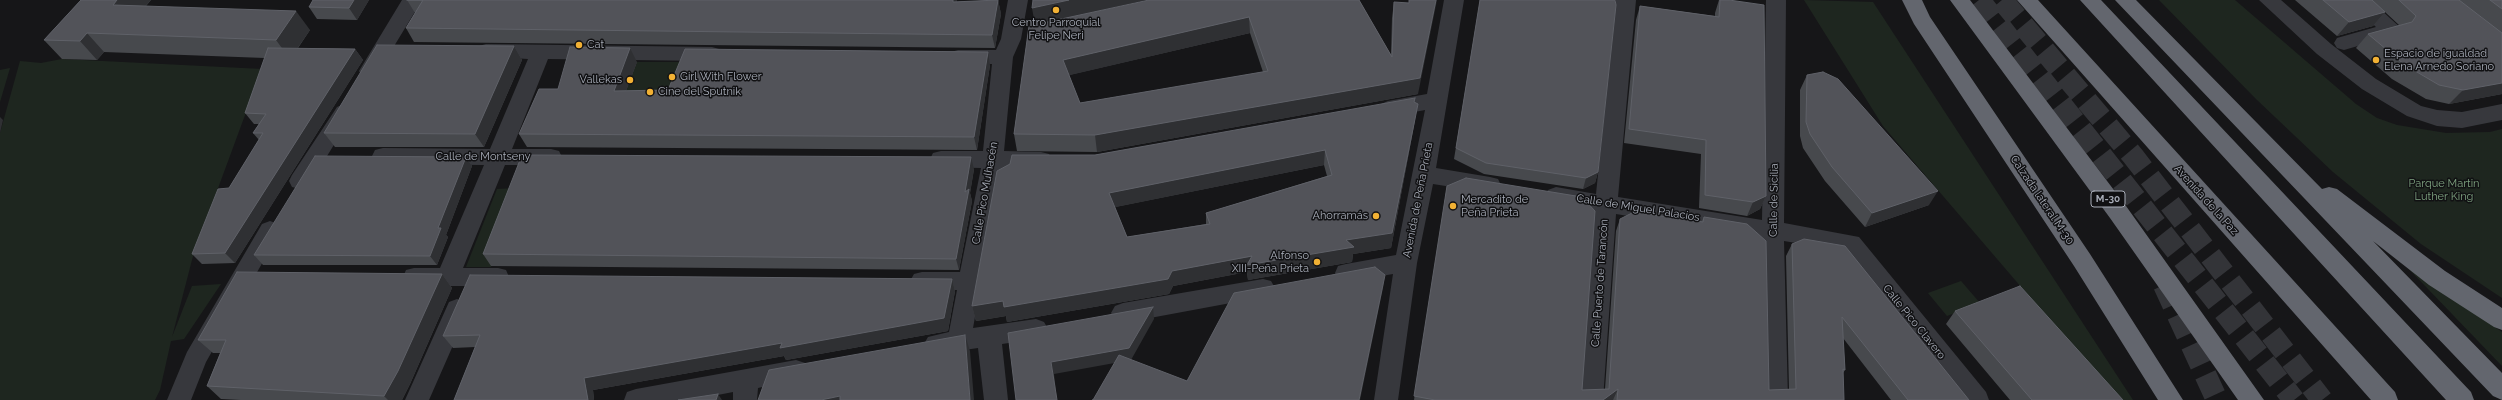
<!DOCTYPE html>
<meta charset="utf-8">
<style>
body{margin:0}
canvas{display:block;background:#161618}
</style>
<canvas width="2502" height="400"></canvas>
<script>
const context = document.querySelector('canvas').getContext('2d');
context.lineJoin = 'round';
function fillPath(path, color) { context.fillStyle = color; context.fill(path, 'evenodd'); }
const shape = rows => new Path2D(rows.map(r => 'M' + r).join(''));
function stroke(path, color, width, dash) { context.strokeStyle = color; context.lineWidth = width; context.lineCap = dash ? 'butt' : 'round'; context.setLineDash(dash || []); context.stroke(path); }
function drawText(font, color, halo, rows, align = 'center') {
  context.font = font + ' Raleway,sans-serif'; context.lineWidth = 3; context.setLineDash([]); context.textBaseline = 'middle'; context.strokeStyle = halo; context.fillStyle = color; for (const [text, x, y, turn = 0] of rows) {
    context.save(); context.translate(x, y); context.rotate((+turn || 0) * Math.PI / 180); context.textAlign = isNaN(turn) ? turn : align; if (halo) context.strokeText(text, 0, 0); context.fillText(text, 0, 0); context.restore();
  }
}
const green = shape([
 [1804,0,1873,2,2133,400,2114,400,2046,316,1883,126],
 [2159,0,2235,0,2356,104,2377,118,2397,125,2446,133,2490,132,2502,129,2502,298,2421,244,2333,172,2256,99],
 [62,59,262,69,193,256,172,337,192,286,221,284,184,339,171,341,160,390,155,400,0,400,0,133,20,61,41,63],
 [637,62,691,62,674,105,621,104],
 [10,68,0,102,0,70],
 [520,188,491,267,466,267,497,189],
 [2404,264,2502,332,2502,366],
 [1961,281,1980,303,1947,316,1928,293]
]);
const highwayTunnel = shape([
 [1979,0,2294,400],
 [2002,0,2133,156,2322,400],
 [2164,285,2217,400]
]);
const street = shape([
 [402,0,422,0,376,76,369,78,362,76,359,71,402,0],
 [1008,0,1028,0,1021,39,1013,57,1004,151,1041,152,1049,154,1052,160,1049,166,1041,168,1002,168,973,328,1036,319,1044,322,1048,329,1044,336,1036,339,1002,344,1008,400,984,400,978,348,936,354,928,351,924,344,928,337,949,332,957,290,922,290,914,288,910,281,914,274,922,272,960,272,981,168,941,167,933,165,930,159,933,153,941,151,983,151,992,64,958,64,951,62,948,57,951,52,958,50,996,50,1001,39,1008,0],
 [1444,0,1464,0,1436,168,1490,177,1498,179,1501,185,1498,191,1490,193,1433,184,1417,263,1398,400,1374,400,1393,274,1346,282,1338,280,1335,273,1338,266,1346,264,1396,255,1425,110,1388,117,1381,114,1378,109,1381,104,1388,101,1427,94,1444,0],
 [1616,0,1636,0,1618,197,1762,220,1766,0,1786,0,1784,223,1859,237,1986,392,1989,400,1962,400,1844,251,1784,241,1788,400,1764,400,1762,238,1616,214,1603,400,1579,400,1594,211,1556,205,1548,202,1545,196,1548,190,1556,187,1596,194,1616,0],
 [2259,0,2281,0,2331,44,2376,79,2421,106,2437,110,2462,112,2502,104,2502,120,2462,128,2437,126,2407,116,2362,89,2317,54,2259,0],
 [2347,0,2370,0,2402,29,2399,34,2344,50,2337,48,2334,43,2337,38,2376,27,2347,0],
 [486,44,712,47,719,49,722,54,719,59,712,61,548,59,512,149,551,149,559,151,562,157,559,163,551,165,505,165,463,268,498,268,506,270,509,277,506,284,498,286,414,286,406,284,403,277,406,270,414,268,440,268,484,165,383,164,375,162,372,156,375,150,383,148,490,149,528,59,479,56,476,51,479,46,486,44],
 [344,104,351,107,354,112,351,117,308,187,300,189,292,187,289,181,292,175,337,107,344,104],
 [270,221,278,224,281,230,206,362,191,400,167,400,187,352,262,224,270,221],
 [1263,279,1271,281,1275,288,1271,295,1263,297,1123,323,1115,320,1111,313,1115,306,1123,303,1263,279],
 [457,299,465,302,469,309,429,400,405,400,449,302,457,299],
 [796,360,805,363,808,370,805,377,758,388,757,400,733,400,733,392,692,400,624,400,627,392,636,389,796,360]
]);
const highway = shape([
 [1902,0,1922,0,1930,17,2090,254,2183,400,2158,400,2074,266,1914,24,1902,0],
 [1950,0,1970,0,2126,206,2264,400,2238,400,2110,218,1950,0],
 [2017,0,2038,0,2395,392,2398,400,2371,400,2017,0],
 [2080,0,2101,0,2471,392,2474,400,2446,400,2080,0],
 [2115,0,2136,0,2322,189,2329,187,2337,189,2445,271,2502,308,2502,330,2494,327,2429,285,2373,241,2502,373,2502,400,2493,396,2115,0]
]);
const wall = shape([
 [81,0,151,0,146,6,310,30,298,48,355,49,363,60,235,263,202,264,192,254,229,188,259,140,253,133,259,124,254,124,245,113,265,58,104,52,97,60,62,59,44,40],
 [369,0,357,20,317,19,309,7],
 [407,0,957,0,957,2,998,0,1001,14,995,48,414,42,406,28,415,13],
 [1359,0,1391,55,1392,18,1394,2,1418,94,1097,152,1017,151,1014,134,1029,26],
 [1250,33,1263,72,1080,103,1069,75],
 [1480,0,1598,172,1595,183,1583,189,1484,174,1454,159],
 [1719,0,1729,0,1766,196,1760,209,1747,216,1699,208,1701,154,1624,143,1636,20,1640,6,1715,16,1715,13],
 [2295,0,2459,0,2494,27,2459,0,2502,0,2502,94,2449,104,2426,99,2392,79,2356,48,2368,34,2399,25,2385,12,2373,26,2337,36],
 [514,46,522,60,484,147,335,147,324,133],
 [637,62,626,91,668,90,990,65,977,150,527,147,519,134,558,89],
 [1807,75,1929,205,1865,227,1825,181,1803,148,1800,136,1800,90],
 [1415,102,1415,120,1391,248,1353,254,1352,262,1248,280,1247,272,1173,286,1169,294,1007,322,1006,316,976,321,972,306,1010,164,1095,155],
 [1324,165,1327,176,1206,213,1206,224,1127,237,1115,207],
 [466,157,472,166,446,235,448,237,437,265,263,265,254,255],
 [974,169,970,193,972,201,959,270,491,266,483,254],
 [1447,186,1582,390,1605,389,1616,231,1620,219,1701,222,1704,217,1769,390,1789,389,1786,256,1792,244,1969,400,1891,400,1843,338,1845,370,1843,373,1844,400,1414,400],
 [442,274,452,288,410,384,402,400,241,400,221,399,207,386,220,353,213,353,198,340],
 [952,279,955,291,948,331,786,360,784,356,593,390,594,400,454,400,475,347,453,348,443,336],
 [1955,311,2123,400,2010,400,1946,324]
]);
const shadedWall = shape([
 [117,0,151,0,129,24,113,5],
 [354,0,369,0,357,20,349,8],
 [953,0,957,0,956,16,953,2],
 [998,0,1001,14,995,48,992,35],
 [1069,0,1147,0,1035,25,1032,8],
 [1436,0,1437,0,1418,94,1097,152,1095,135,1420,78],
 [296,11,310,30,290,59,276,40],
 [2385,12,2373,26,2337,36,2349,22],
 [1249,17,1250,33,1066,76,1063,60],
 [87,33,104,52,97,60,80,41],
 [514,46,522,60,484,147,475,134],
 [630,48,637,62,621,104,614,91],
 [355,49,363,60,235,263,225,253],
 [988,52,990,65,977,150,974,137],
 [2502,83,2502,94,2449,104,2463,90],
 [1418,104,1391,248,1353,254,1352,262,1248,280,1247,272,1173,286,1169,294,1007,322,1006,316,976,321,972,306,1346,240],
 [0,117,3,120,0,133],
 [1325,150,1324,165,1111,208,1109,193],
 [466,157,472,166,446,235,448,237,437,265,430,256,438,228],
 [971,157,974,169,970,193,972,201,959,270,956,259,965,192],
 [1598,172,1595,183,1583,189,1586,178],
 [1938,191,1929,205,1865,227,1872,213],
 [1766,196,1760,209,1747,216,1753,202],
 [442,274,452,288,410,384,402,400,388,400,384,396],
 [1385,275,1383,288,1360,400,1359,400],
 [952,279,955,291,948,331,786,360,784,356,593,390,594,400,588,400,584,378],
 [1153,307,1154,319,1131,360,1054,374,1057,400,1051,362],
 [965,335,970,351,974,400,970,400],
 [1618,389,1613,400,1603,400],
 [718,394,722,400,716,400],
 [840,396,842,400,821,400]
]);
const building = shape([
 [81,0,117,0,113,5,296,11,276,40,87,33,80,41,44,40,81,0],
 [313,0,354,0,349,8,309,7,313,0],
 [407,0,953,0,953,2,998,0,992,35,406,28,423,0,407,0],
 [1033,0,1069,0,1032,8,1033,0],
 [1149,0,1359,0,1392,57,1394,2,1409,3,1409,0,1436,0,1420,78,1095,135,1014,134,1029,26,1149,0],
 [1249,17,1268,71,1080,103,1063,60,1249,17],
 [1480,0,1615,0,1616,5,1598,172,1586,178,1486,163,1456,148,1480,0],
 [1720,0,1729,0,1764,5,1766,196,1753,202,1705,195,1706,140,1629,129,1640,6,1719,17,1720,0],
 [2323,0,2372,0,2385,12,2349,22,2323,0],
 [2399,0,2459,0,2502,33,2502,83,2463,90,2439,85,2405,65,2368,34,2412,22,2416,16,2399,0],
 [2490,0,2502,0,2502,9,2490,0],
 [377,45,514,46,475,134,324,133,377,45],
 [570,47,630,48,614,91,668,90,685,49,988,52,974,137,519,134,539,89,558,89,570,47],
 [268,48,355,49,225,253,192,254,218,189,229,188,263,133,253,133,266,114,245,113,268,48],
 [1823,72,1838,79,1938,191,1872,213,1832,167,1810,134,1806,122,1807,75,1823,72],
 [1415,98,1414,102,1418,104,1392,233,1346,240,1354,247,1247,265,1252,256,1172,271,1168,279,1004,307,1003,301,972,306,997,171,1010,164,1012,155,1095,155,1415,98],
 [1325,150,1332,175,1206,213,1210,224,1127,237,1109,193,1325,150],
 [522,155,971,157,965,192,969,189,956,259,483,254,522,155],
 [315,156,466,157,438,228,441,228,430,256,254,255,315,156],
 [1466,178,1582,197,1595,211,1582,390,1609,389,1620,219,1634,212,1703,222,1704,217,1747,224,1766,241,1769,390,1796,389,1792,244,1804,239,1845,246,1969,400,1908,400,1842,317,1845,370,1843,369,1844,400,1617,400,1618,389,1603,400,1435,400,1414,396,1447,186,1466,178],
 [1375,267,1385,275,1359,400,1092,400,1093,400,1119,355,1187,381,1234,293,1375,267],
 [237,272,442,274,398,371,384,396,207,386,226,340,198,340,237,272],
 [470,275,952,279,944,318,780,348,782,343,584,378,588,400,454,400,480,335,443,336,470,275],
 [2020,286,2123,400,2032,400,1955,311,2020,286],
 [1153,307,1129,348,1051,362,1057,400,1016,400,1008,333,1153,307],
 [965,335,970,400,840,400,840,396,821,400,758,400,769,370,965,335],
 [718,394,716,400,678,400,718,394]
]);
const markers = [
 [1056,10,4,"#f2b134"],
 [579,45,4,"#f2b134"],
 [2376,60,4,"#f2b134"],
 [672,77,4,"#f2b134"],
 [630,80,4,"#f2b134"],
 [650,92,4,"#f2b134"],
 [1453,206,4,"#f2b134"],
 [1376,216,4,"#f2b134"],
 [1317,262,4,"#f2b134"]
];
const shields = [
 [2108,199,34]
];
const shieldNames = [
 ["M-30",2108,199]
];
const poiNames = [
 ["Centro Parroquial",1056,23,"center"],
 ["Felipe Neri",1056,36,"center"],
 ["Cat",587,45],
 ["Espacio de igualdad",2384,54],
 ["Elena Arnedo Soriano",2384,67],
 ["Girl With Flower",680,77],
 ["Vallekas",622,80,"right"],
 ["Cine del Sputnik",658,92],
 ["Mercadito de",1461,200],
 ["Peña Prieta",1461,213],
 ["Ahorramás",1368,216,"right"],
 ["Alfonso",1309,256,"right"],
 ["XIII-Peña Prieta",1309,269,"right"]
];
const streetNames = [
 ["Calle de Montseny",483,157],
 ["Calle Pico Mulhacén",985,193,-80],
 ["Avenida de Peña Prieta",1418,200,-79],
 ["Calle de Sicilia",1774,200,-89],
 ["Calzada lateral M-30",2042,200,56],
 ["Avenida de la Paz",2206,200,48],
 ["Calle de Miguel Palacios",1638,208,9],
 ["Calle Puerto de Tarancón",1600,283,-86],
 ["Calle Pico Clavero",1914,322,51]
];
const parkNames = [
 ["Parque Martin",2444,184],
 ["Luther King",2444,197]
];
fillPath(green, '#1e261f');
stroke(highwayTunnel, '#333438', 22, [22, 11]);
fillPath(street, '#37383d');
fillPath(highway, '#63666e');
fillPath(wall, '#47494d');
fillPath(shadedWall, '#2f3033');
fillPath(building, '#525359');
stroke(building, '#5f6168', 1);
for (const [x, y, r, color] of markers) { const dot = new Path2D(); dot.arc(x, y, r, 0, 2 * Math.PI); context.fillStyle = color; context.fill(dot); stroke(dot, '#111113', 1.5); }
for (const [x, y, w] of shields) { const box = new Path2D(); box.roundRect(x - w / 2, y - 8, w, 16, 3); context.fillStyle = '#111113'; context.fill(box); stroke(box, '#a8adb8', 1); }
drawText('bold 10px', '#a8adb8', null, shieldNames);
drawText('11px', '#a8adb8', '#111113', poiNames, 'left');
drawText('11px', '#a8adb8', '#111113', streetNames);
drawText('11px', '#7fa381', '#111113', parkNames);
</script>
